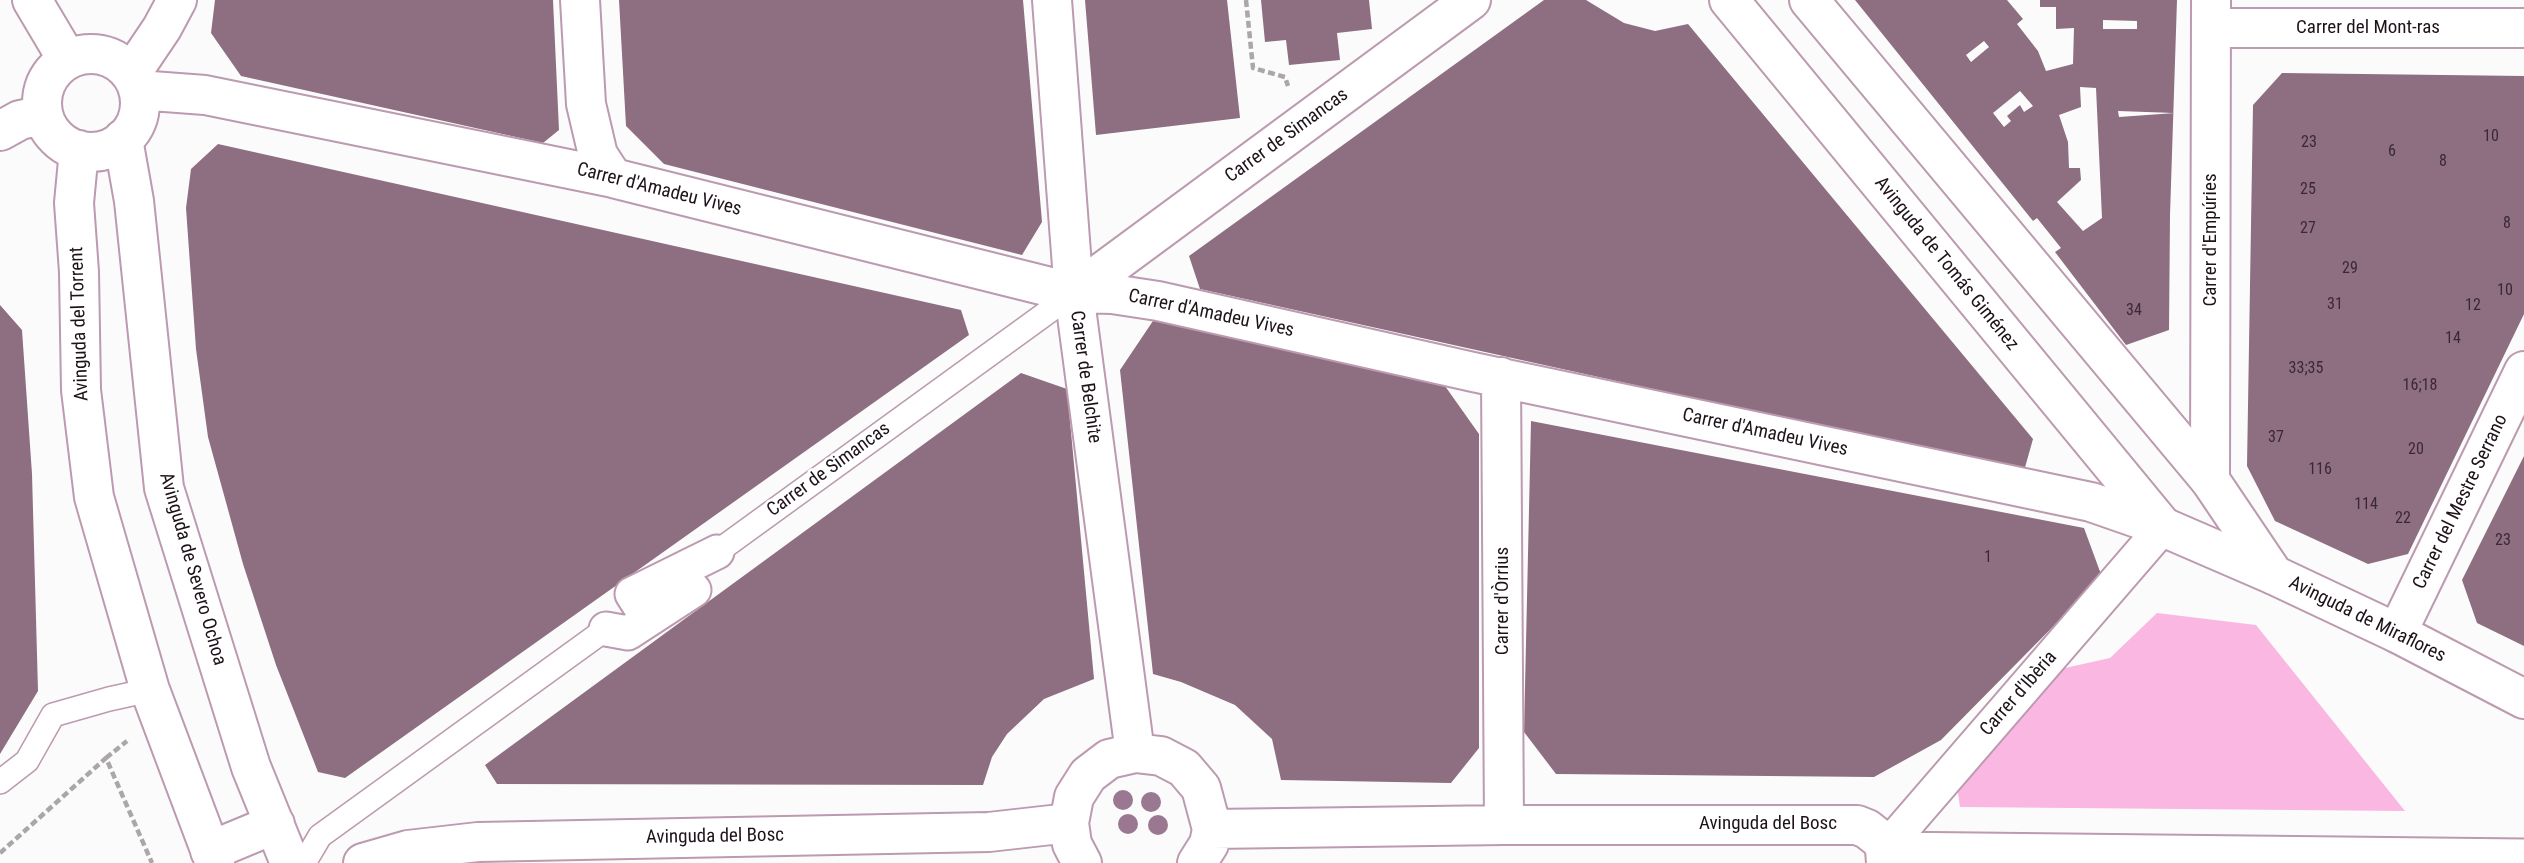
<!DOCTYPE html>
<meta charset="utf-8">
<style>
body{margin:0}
canvas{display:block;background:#fbfbfb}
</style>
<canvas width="2524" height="863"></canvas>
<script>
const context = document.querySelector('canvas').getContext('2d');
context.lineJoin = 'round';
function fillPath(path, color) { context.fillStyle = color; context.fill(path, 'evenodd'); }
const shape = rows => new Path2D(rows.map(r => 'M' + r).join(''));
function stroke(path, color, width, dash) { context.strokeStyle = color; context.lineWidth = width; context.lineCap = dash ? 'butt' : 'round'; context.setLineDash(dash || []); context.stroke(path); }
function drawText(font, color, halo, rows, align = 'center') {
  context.font = font + ' "Roboto Condensed",sans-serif'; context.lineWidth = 5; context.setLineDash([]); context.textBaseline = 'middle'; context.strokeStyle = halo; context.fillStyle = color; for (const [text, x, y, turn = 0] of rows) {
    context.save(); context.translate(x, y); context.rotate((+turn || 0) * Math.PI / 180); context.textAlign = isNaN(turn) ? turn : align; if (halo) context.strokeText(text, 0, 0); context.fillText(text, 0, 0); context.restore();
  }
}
const green = shape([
 [2157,613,2256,625,2405,811,1960,807,1956,780,2065,668,2110,658]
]);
const building = shape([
 [215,0,553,0,559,130,543,143,241,76,211,33],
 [619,0,1023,0,1042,222,1022,255,664,164,626,126],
 [1085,0,1227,0,1240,118,1096,135],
 [1261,0,1369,0,1372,29,1337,33,1340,60,1289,65,1286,40,1265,42],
 [1544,0,1586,0,1624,23,1655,31,1688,24,2033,439,2024,471,1200,289,1189,256],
 [1855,0,2007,0,2023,19,2017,24,2038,51,2046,71,2073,64,2074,28,2056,29,2056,7,2040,7,2040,0,2177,0,2170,215,2169,330,2126,345,2055,252,2061,248,2037,218,2033,221],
 [2103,20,2137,21,2137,29,2103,29],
 [1984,41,1989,47,1971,62,1966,55],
 [2080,87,2096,88,2102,218,2083,231,2057,202,2081,180,2080,168,2069,168,2068,142,2059,115,2081,107],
 [2020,91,2033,106,2024,112,2020,105,2007,116,2011,121,2004,127,1993,113],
 [2118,111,2175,113,2119,117],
 [2282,73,2524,76,2524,314,2408,554,2368,564,2275,521,2247,466,2253,105],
 [218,144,961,310,969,335,345,778,318,772,276,665,243,564,208,437,196,349,186,208,191,169],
 [0,305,22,330,32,474,38,691,0,754],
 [1157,315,1390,374,1445,386,1479,434,1479,748,1451,783,1281,780,1272,739,1235,705,1181,682,1153,674,1120,370],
 [1021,373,1067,389,1094,679,1044,699,1007,734,992,757,983,785,497,784,485,765],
 [1531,421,2084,528,2102,577,1941,740,1874,777,1556,774,1524,732],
 [2524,456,2524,646,2477,623,2462,580]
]);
const path = shape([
 [1246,0,1253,68,1285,77,1288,86],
 [106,758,127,741],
 [0,853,106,758,152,863]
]);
const service = shape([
 [717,552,1074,293],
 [0,782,27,761,53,715,109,699,150,690],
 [304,863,320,836,606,629]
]);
const pedestrian = shape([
 [606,629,628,633,694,590,687,582,639,605,632,594,717,552],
 [1885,849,2524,856],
 [1885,849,2163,527]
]);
const minor = shape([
 [32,0,67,59],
 [580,0,586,104,598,155,613,178],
 [1052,0,1074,293,1135,753],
 [2211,28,2524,28],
 '42 103a49 49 0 1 1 98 0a49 49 0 1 1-98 0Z',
 [131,74,162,28,177,0],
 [138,90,205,95,613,178,1074,293,1112,294,1158,301,1473,372,2091,502,2163,527,2274,575],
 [0,131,20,120,43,115],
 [123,139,134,201,164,488,251,767,290,863],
 [79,150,74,203,79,272,81,390,94,497,150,690,215,863],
 [1074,293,1471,0],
 [1501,377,1504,825],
 [2210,480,2211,0],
 [2397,633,2524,371],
 [1212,829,1504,825,1857,825,1867,829,1881,840,1885,849,1886,863],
 [210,851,275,824],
 [363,863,408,850,478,842,989,832,1069,823],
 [1082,863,1072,844,1069,823,1074,797,1088,775,1109,759,1135,753,1161,756,1184,768,1201,788,1212,829,1209,844,1197,863]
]);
const tertiary = shape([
 [1729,0,2163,527],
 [1809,0,2210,480,2274,575,2397,633,2524,699]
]);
const trees = [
 [1123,800],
 [1151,802],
 [1128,824],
 [1158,825]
];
const numberNames = [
 ["10",2491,137],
 ["23",2309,143],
 ["6",2392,152],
 ["8",2443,162],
 ["25",2308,190],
 ["8",2507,224],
 ["27",2308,229],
 ["29",2350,269],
 ["10",2505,291],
 ["31",2335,305],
 ["12",2473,306],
 ["34",2134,311],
 ["14",2453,339],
 ["33;35",2306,369],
 ["16;18",2420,386],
 ["37",2276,438],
 ["20",2416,450],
 ["116",2320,470],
 ["114",2366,505],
 ["22",2403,519],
 ["23",2503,541],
 ["1",1988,558]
];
const streetNames = [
 ["Carrer del Mont-ras",2368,28],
 ["Carrer de Simancas",1287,136,-36],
 ["Carrer d'Amadeu Vives",659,190,14],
 ["Carrer d'Empúries",2211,240,-90],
 ["Avinguda de Tomás Giménez",1946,264,51],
 ["Carrer d'Amadeu Vives",1211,314,12],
 ["Avinguda del Torrent",80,324,-92],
 ["Carrer de Belchite",1085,377,82],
 ["Carrer d'Amadeu Vives",1765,433,12],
 ["Carrer de Simancas",829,470,-36],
 ["Carrer del Mestre Serrano",2461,502,-64],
 ["Avinguda de Severo Ochoa",192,569,74],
 ["Carrer d'Òrrius",1503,601,-90],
 ["Avinguda de Miraflores",2367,620,26],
 ["Carrer d'Ibèria",2019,694,-49],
 ["Avinguda del Bosc",1768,824],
 ["Avinguda del Bosc",715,837,-1]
];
fillPath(green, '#fab7e1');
fillPath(building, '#8e6e81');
stroke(service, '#bc9aaf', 26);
stroke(pedestrian, '#bc9aaf', 37);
stroke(minor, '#bc9aaf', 42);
stroke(tertiary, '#bc9aaf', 42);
stroke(path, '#aaa6a9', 4.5, [7, 3.5]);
stroke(service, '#fff', 23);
stroke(pedestrian, '#fff', 33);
stroke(minor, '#fff', 38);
stroke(tertiary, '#fff', 38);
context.fillStyle = '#9b7891';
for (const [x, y] of trees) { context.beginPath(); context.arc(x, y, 10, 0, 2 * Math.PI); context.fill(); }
drawText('16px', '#3a2934', null, numberNames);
drawText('19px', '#1e121a', '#fff', streetNames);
</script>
